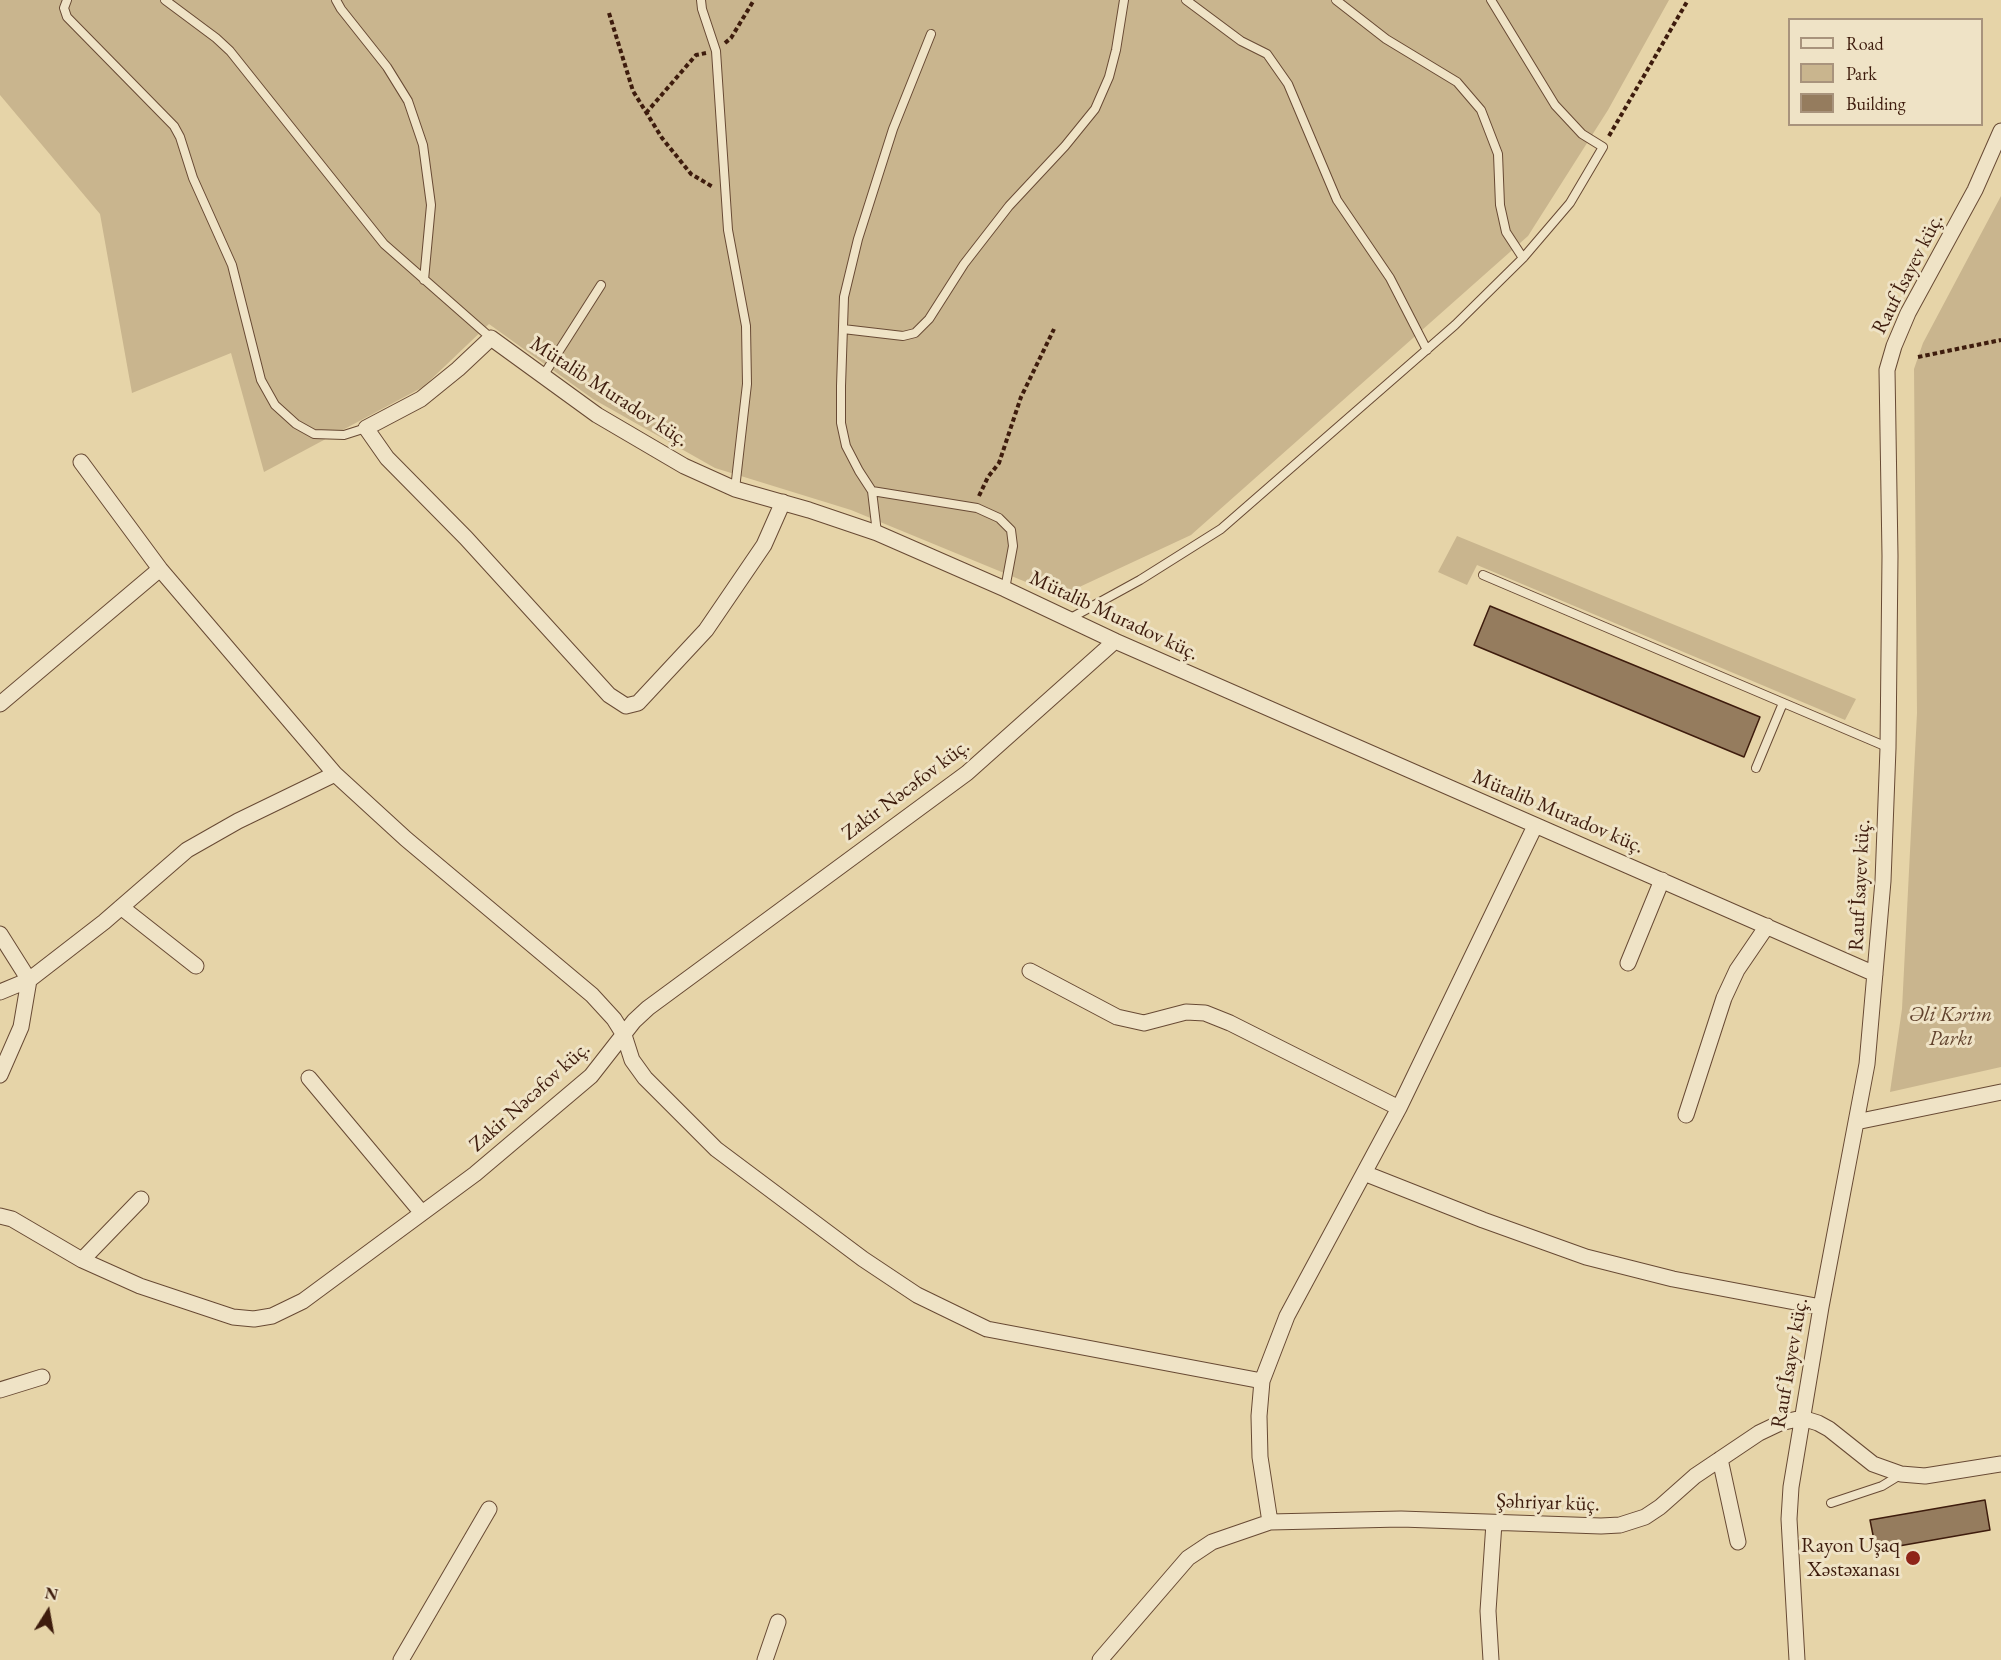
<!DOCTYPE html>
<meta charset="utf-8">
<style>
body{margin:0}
#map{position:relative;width:2001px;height:1660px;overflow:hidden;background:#e6d4a8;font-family:"EB Garamond",serif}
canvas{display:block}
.legend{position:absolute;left:1788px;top:18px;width:195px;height:108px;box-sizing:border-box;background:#efe3c6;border:2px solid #a8937c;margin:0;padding:8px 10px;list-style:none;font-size:18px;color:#3e1c0d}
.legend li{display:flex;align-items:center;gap:12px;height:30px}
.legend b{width:30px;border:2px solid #a8937c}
.north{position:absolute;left:18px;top:1582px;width:60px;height:60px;-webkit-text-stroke:4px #efe3c6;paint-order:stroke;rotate:11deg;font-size:16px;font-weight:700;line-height:24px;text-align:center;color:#3e1c0d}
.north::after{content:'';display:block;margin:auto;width:21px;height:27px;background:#3e1c0d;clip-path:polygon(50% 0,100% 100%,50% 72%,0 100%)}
</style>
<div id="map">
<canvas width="2001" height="1660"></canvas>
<ul class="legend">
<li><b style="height:8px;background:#efe3c6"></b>Road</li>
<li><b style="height:16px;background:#c9b58e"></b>Park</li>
<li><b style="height:16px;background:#957c5e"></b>Building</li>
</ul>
<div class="north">N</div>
</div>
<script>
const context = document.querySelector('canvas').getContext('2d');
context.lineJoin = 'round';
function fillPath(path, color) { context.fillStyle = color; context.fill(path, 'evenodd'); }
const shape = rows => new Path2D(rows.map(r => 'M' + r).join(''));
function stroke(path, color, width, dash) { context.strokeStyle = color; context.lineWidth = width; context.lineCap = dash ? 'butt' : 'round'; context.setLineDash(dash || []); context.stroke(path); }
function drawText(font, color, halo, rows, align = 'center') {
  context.font = font + ' "EB Garamond",serif'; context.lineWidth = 6; context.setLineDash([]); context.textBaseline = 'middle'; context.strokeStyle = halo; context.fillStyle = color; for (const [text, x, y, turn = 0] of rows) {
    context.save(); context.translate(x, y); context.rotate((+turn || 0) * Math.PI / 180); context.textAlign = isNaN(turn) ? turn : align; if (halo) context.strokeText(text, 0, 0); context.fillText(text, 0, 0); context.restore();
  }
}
const green = shape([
 [0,0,1669,0,1608,110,1528,236,1191,535,1060,596,851,510,715,468,593,399,489,324,423,387,264,472,231,353,132,393,100,214,0,95],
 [2001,196,2001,1067,1890,1092,1902,1009,1917,713,1914,369,1923,343],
 [1457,536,1856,699,1845,720,1477,565,1467,585,1438,572]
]);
const building = shape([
 [1490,606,1760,717,1744,757,1474,645,1490,606],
 [1985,1500,1990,1530,1876,1550,1870,1520,1985,1500]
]);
const path = shape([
 [609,13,633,91,662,138,691,174,713,187],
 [725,43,731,38,754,0],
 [646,113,696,55,706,53],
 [1609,136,1688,0],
 [1918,357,2001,340],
 [979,496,988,477,999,463,1021,397,1054,329]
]);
const lane = shape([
 [67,0,64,8,67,17,174,126,180,137,193,178,232,265,261,380,275,405,296,424,314,434,344,435,366,428],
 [165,0,216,38,230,51,384,244,491,338],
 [336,0,341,9,387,67,408,101,423,145,431,205,424,280],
 [701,0,702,9,716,51,728,230,746,326,747,384,735,489],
 [1186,0,1241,41,1267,54,1288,84,1337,200,1390,278,1427,350],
 [1336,0,1386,39,1457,82,1481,110,1498,154,1500,205,1506,232,1523,258],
 [843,329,903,336,915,333,929,319,964,264,1009,206,1065,146,1095,109,1109,77,1116,50,1124,0],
 [543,376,601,285],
 [872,491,977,508,999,518,1011,530,1013,546,1005,589],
 [877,533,872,491,859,471,846,446,841,423,841,386,844,297,858,239,893,129,931,34],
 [1483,575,1887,747],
 [1069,619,1140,580,1221,529,1455,325,1523,258,1570,203,1603,147,1582,134,1555,105,1491,0],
 [1756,768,1783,703],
 [1831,1503,1882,1486,1900,1475]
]);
const street = shape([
 [81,462,160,569,335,774,406,839,592,995,614,1019,624,1035,632,1060,645,1078,716,1149,863,1259,917,1295,987,1329,1262,1381],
 [783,502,764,545,706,630,638,703,626,706,609,695,466,538,387,458,366,428,421,399,458,369,491,338,597,415,684,466,735,489,809,510,877,533,1005,589,1115,641,1875,974],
 [0,704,160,569],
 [121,907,196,966],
 [0,934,29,980,21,1027,0,1075],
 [1628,963,1662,880],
 [1030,971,1117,1017,1144,1023,1186,1012,1205,1013,1230,1023,1399,1108],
 [0,992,29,980,104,922,187,850,238,821,335,774],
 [309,1078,422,1213],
 [1686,1115,1724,998,1737,970,1767,926],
 [1856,1122,2001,1092],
 [1364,1173,1483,1220,1586,1257,1673,1279,1821,1307],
 [0,1216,12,1219,82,1260,140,1286,233,1317,254,1319,272,1316,303,1301,475,1174,591,1076,634,1021,648,1008,967,773,1115,641],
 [82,1260,141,1199],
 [0,1390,42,1377],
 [1720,1459,1738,1542],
 [1270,1522,1260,1457,1259,1416,1262,1381,1287,1316,1399,1108,1535,826],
 [401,1660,489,1509],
 [765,1660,778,1622],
 [1100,1660,1188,1558,1212,1542,1270,1522,1401,1519,1601,1526,1620,1525,1645,1517,1660,1507,1695,1476,1759,1433,1780,1423,1802,1418,1818,1423,1829,1429,1873,1464,1901,1474,1925,1476,2001,1464],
 [1491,1660,1488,1611,1494,1523],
 [1797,1660,1789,1519,1791,1487,1821,1307,1867,1064,1883,881,1888,748,1890,556,1887,370,1894,346,1908,313,1975,190,2001,131]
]);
const markers = [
 [1913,1558,8,"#8f2418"]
];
const streetNames = [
 ["Rauf İsayev küç.",1908,274,-63],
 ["Mütalib Muradov küç.",609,392,33],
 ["Mütalib Muradov küç.",1114,616,25],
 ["Zakir Nəcəfov küç.",906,790,-37],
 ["Mütalib Muradov küç.",1558,812,23],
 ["Rauf İsayev küç.",1860,885,-87],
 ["Zakir Nəcəfov küç.",530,1097,-42],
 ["Rauf İsayev küç.",1790,1363,-80],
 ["Şəhriyar küç.",1548,1503,2]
];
const parkNames = [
 ["Əli Kərim",1951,1015],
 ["Parkı",1951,1039]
];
const poiNames = [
 ["Rayon Uşaq",1900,1546],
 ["Xəstəxanası",1900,1570]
];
fillPath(green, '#c9b58e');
fillPath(building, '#957c5e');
stroke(building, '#3e1c0d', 1.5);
stroke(lane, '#684a34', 10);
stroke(street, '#684a34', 17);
stroke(path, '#3e1c0d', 4, [4.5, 3]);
stroke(lane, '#efe3c6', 8);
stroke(street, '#efe3c6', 15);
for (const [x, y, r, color] of markers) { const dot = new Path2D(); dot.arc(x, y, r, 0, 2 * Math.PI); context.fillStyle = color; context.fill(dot); stroke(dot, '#efe3c6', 2); }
drawText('21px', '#3e1c0d', '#efe3c6', streetNames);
drawText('italic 21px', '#61422d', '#efe3c6', parkNames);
drawText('21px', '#3e1c0d', '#efe3c6', poiNames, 'right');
</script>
